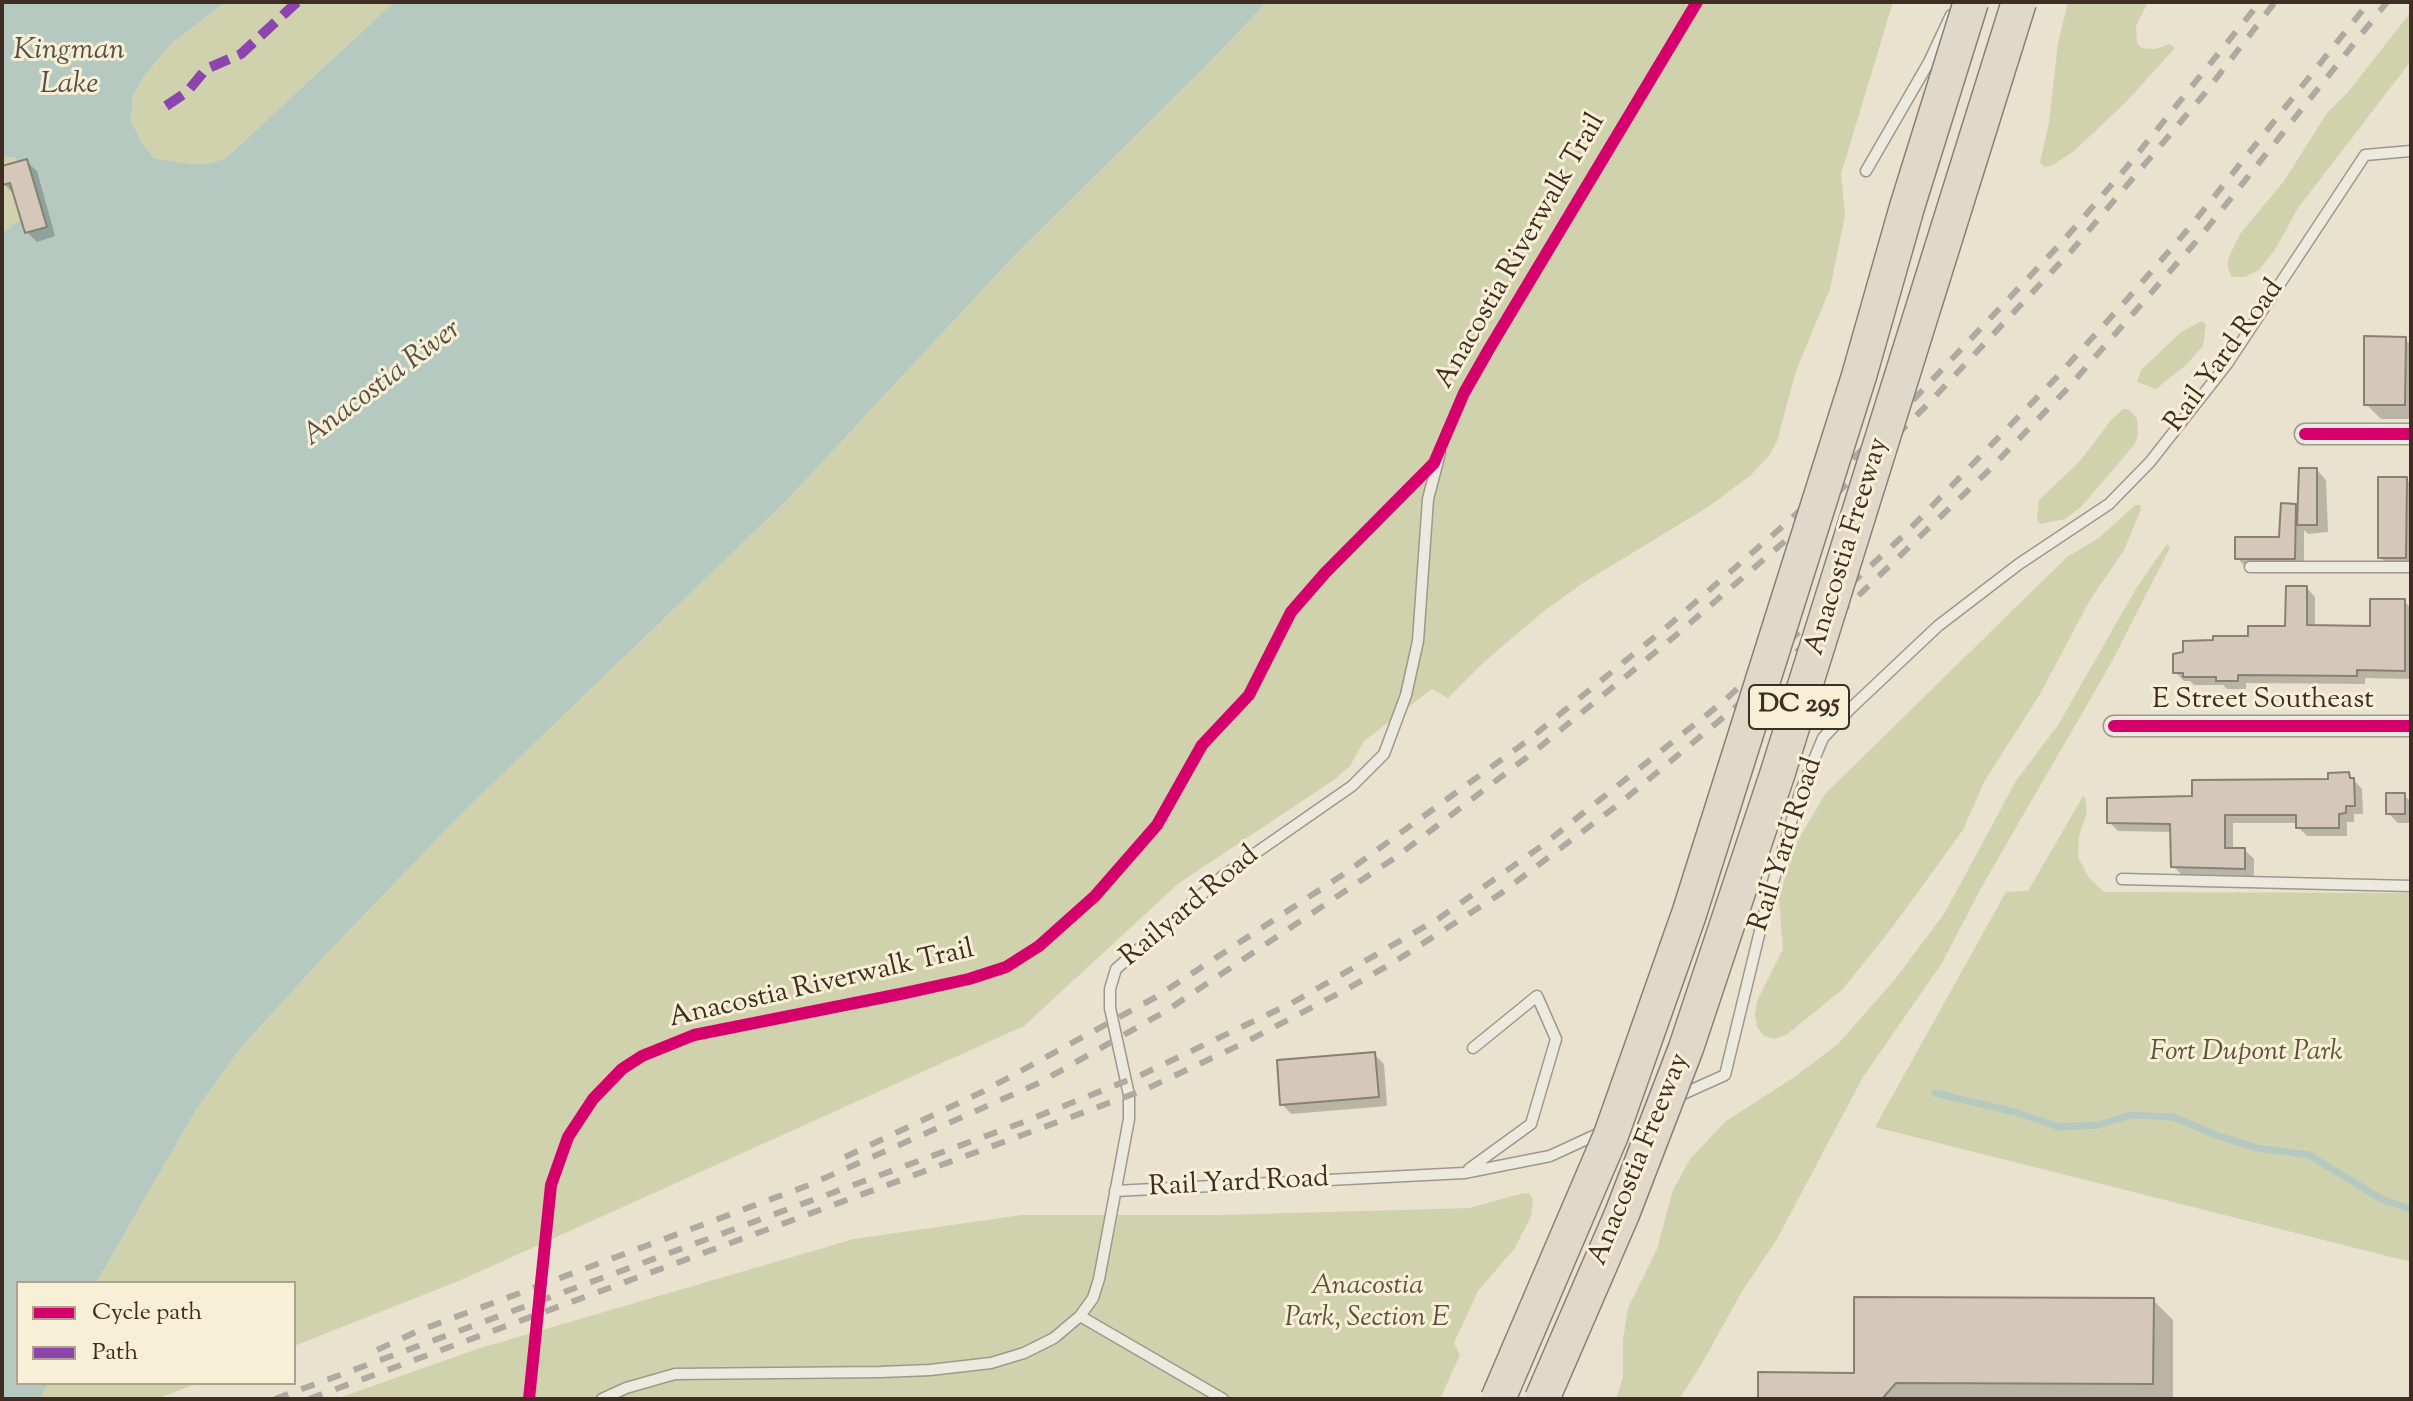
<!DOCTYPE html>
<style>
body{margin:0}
#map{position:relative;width:2413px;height:1401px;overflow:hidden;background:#e9e2ce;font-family:"Sorts Mill Goudy",serif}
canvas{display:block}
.frame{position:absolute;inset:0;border:4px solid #3f2c22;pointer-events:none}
.legend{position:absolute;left:16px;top:1281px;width:280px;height:104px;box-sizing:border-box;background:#f8efd7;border:2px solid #aea18f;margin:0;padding:10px 14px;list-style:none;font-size:24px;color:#3f2c22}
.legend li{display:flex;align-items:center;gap:16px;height:40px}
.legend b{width:40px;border:2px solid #aea18f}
</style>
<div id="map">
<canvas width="2413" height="1401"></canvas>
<div class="frame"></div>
<ul class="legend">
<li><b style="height:10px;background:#d6006c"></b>Cycle path</li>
<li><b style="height:10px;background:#8e44ad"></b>Path</li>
</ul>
</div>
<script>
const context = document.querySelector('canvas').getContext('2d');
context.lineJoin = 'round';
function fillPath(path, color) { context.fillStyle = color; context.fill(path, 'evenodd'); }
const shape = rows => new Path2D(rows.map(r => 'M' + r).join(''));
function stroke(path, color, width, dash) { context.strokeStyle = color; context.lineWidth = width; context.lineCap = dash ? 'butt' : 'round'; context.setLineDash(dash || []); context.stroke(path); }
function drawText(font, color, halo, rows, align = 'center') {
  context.font = font + ' "Sorts Mill Goudy",serif'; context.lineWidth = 6; context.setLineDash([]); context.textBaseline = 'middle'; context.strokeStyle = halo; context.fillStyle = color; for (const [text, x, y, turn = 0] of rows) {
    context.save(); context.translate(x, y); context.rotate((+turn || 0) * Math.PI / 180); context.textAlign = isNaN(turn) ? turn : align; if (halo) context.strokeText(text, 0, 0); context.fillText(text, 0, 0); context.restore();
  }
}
const green = shape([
 [226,2,394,2,226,158,208,164,183,163,154,158,142,143,131,121,133,96,144,76,171,44],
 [1267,2,1893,2,1841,174,1845,215,1830,289,1796,371,1777,441,1769,456,1751,475,1708,507,1583,583,1544,611,1485,661,1448,698,1432,689,1364,741,1350,766,1335,779,1179,883,1024,1026,461,1280,294,1346,294,1283,96,1283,196,1110,239,1050,318,963,460,815,786,501,1013,257,1205,67],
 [2068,2,2148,2,2136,26,2137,43,2142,48,2154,49,2170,44,2175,48,2126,102,2074,151,2053,165,2045,167,2040,163,2049,122,2058,43],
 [2411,12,2411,61,2298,208,2276,248,2259,270,2245,277,2232,277,2228,269,2228,259,2240,234,2284,181,2327,113,2348,92],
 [15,156,30,214,2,233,2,157],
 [2202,321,2206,324,2203,346,2187,364,2156,389,2137,382,2141,370,2181,332],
 [2123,409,2128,409,2137,418,2138,436,2134,445,2081,507,2065,519,2040,524,2037,519,2039,500,2080,461,2111,420],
 [2135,505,2140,505,2141,509,2124,550,2090,600,2040,694,1984,782,1963,830,1891,929,1843,989,1786,1035,1774,1039,1764,1036,1757,1027,1755,1015,1757,1001,1783,949,1779,899,1794,847,1825,794,2067,557,2099,538],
 [2167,544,2170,548,2110,665,1981,888,1942,963,1863,1077,1777,1239,1741,1293,1700,1367,1679,1399,1616,1399,1623,1377,1623,1340,1628,1308,1657,1249,1673,1190,1690,1159,1726,1121,1793,1078,1838,1044,1896,978,1944,914,2016,781,2058,725,2137,587],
 [2083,796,2085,797,2087,812,2079,836,2078,857,2089,878,2104,892,2411,893,2411,1262,1875,1127,2006,892,2028,891],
 [1524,1193,1530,1194,1533,1200,1531,1217,1514,1249,1478,1291,1454,1343,1460,1355,1440,1399,336,1399,477,1349,854,1239,1021,1215,1221,1215,1469,1208],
 [48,1383,198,1383,157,1399,40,1399]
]);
const water = shape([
 [2,2,226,2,171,44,144,76,133,96,131,121,142,143,154,158,183,163,208,164,226,158,394,2,1267,2,1205,67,1013,257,786,501,460,815,318,963,239,1050,196,1110,96,1283,18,1283,18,1383,48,1383,40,1399,2,1399,2,233,29,214,15,157,2,157]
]);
const shadow = shape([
 [27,162,37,171,55,236,37,242,27,232,14,194,4,184,2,178,2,168],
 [2405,339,2411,345,2411,419,2381,419,2366,404],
 [2317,470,2326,480,2328,532,2308,534,2304,530,2304,568,2247,568,2237,558,2281,539,2295,506,2299,510],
 [2406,479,2411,484,2411,572,2395,572,2380,557],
 [2307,588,2315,597,2315,627,2372,628,2404,601,2411,608,2411,679,2365,678,2365,684,2246,683,2246,689,2227,689,2223,685,2194,685,2190,681,2184,681,2175,672,2250,638,2287,628],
 [2348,774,2362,789,2363,814,2354,814,2354,822,2347,822,2347,836,2307,836,2298,827,2298,823,2233,823,2233,850,2245,850,2254,859,2254,877,2182,875,2173,866,2172,832,2118,831,2109,822,2194,798,2330,781],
 [2404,795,2411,802,2411,823,2398,823,2388,813],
 [1374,1054,1384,1064,1387,1106,1291,1114,1282,1104],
 [2153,1300,2173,1320,2173,1399,1760,1399]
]);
const stream = shape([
 [1935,1093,2015,1112,2059,1127,2098,1125,2131,1115,2173,1117,2216,1135,2257,1148,2309,1155,2383,1200,2411,1209]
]);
const building = shape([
 [27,159,47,227,25,233,10,183,2,185,2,166,27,159],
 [2364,336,2406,337,2405,405,2364,405,2364,336],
 [2299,468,2317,468,2317,525,2297,525,2299,468],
 [2378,477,2407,477,2406,558,2378,558,2378,477],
 [2281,503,2296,504,2295,559,2235,559,2235,537,2279,537,2281,503],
 [2286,586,2307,586,2307,625,2370,626,2370,599,2405,599,2405,671,2357,670,2357,676,2238,675,2238,681,2216,681,2216,677,2183,677,2183,673,2173,673,2173,654,2183,652,2183,641,2213,640,2213,636,2248,636,2248,626,2285,626,2286,586],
 [2349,772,2350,778,2354,778,2355,806,2346,806,2346,813,2339,814,2339,828,2296,828,2296,815,2225,815,2225,848,2245,848,2245,869,2171,867,2170,824,2107,823,2107,798,2192,796,2192,780,2328,779,2328,773,2349,772],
 [2386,793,2405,793,2405,814,2386,814,2386,793],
 [1375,1052,1379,1097,1280,1105,1277,1060,1375,1052],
 [1854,1297,2154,1298,2153,1384,1896,1383,1882,1399,1758,1399,1758,1372,1854,1373,1854,1297]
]);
const lane = shape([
 [1866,171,1929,62,1951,15],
 [2250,567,2411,567],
 [2122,879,2411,886],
 [1674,1098,1725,1075,1767,902,1800,793,1823,738,1850,709,1938,626,2019,564,2109,504,2150,462,2227,364,2365,155,2411,151],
 [1469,1169,1531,1124,1556,1039,1537,996,1473,1048],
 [1115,1191,1464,1173,1550,1156,1602,1132],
 [1080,1316,1223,1399],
 [602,1399,626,1388,675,1374,881,1372,930,1370,991,1363,1024,1353,1054,1338,1080,1316,1093,1298,1099,1279,1129,1119,1129,1095,1110,1008,1110,989,1116,969,1224,875,1352,786,1384,754,1406,695,1418,641,1428,499,1440,453]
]);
const street = shape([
 [2305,434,2411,434],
 [2114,726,2411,726]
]);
const rail = shape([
 [845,1157,984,1091,1156,997,1344,874,1527,741,1668,626,1791,519,1917,396,2063,241,2126,168,2260,2],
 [377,1350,418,1331,809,1185,1039,1083,1166,1011,1396,857,1535,751,1675,636,1799,529,1852,479,1926,406,2073,249,2205,93,2275,2],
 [275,1399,1021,1123,1141,1075,1292,1003,1438,919,1543,845,1724,701,1903,536,2056,378,2130,296,2190,227,2369,2],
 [309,1399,1144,1090,1244,1043,1347,989,1394,962,1500,894,1619,804,1731,711,1854,600,1987,472,2067,389,2200,237,2387,2]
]);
const highwayBridge = shape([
 [1498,1399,1611,1135,1689,914,1859,376,1907,207,1971,2],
 [1542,1399,1622,1214,1686,1048,1778,772,2019,2]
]);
const quiet = shape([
 [166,106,187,92,206,69,241,54,297,2]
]);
const cycleway = shape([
 [2305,434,2411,434],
 [2114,726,2411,726],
 [529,1399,551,1185,568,1137,593,1099,622,1069,642,1056,694,1035,905,993,969,979,1006,967,1039,946,1095,896,1157,825,1202,745,1249,695,1291,612,1325,573,1434,463,1464,393,1489,349,1697,2]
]);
const shields = [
 [1799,707,100]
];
const shieldNames = [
 ["DC 295",1799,707]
];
const streetNames = [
 ["Anacostia Riverwalk Trail",1522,252,-60],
 ["Rail Yard Road",2226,357,-54],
 ["Anacostia Freeway",1849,547,-73],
 ["E Street Southeast",2263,702],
 ["Rail Yard Road",1788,845,-72],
 ["Railyard Road",1191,908,-40],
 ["Anacostia Riverwalk Trail",822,986,-13],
 ["Anacostia Freeway",1641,1160,-68],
 ["Rail Yard Road",1239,1185,-3]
];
const parkNames = [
 ["Fort Dupont Park",2246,1054],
 ["Anacostia",1367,1288],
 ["Park, Section E",1367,1320]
];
const waterNames = [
 ["Kingman",69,53],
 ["Lake",69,87],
 ["Anacostia River",383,385,-37]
];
fillPath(green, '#d0d2ae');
fillPath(water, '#b5c9c1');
fillPath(shadow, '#0003');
stroke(stream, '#b5c9c1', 7);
fillPath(building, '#d5c8b9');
stroke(building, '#878074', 2);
stroke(lane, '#9e988b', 13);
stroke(street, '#9e988b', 23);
stroke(lane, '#ece9df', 10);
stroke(street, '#ece9df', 20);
stroke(rail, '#aea9a1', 6, [14, 14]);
stroke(highwayBridge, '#878074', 37, []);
stroke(highwayBridge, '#e0d9ca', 34);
stroke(quiet, '#8e44ad', 10, [20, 10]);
stroke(cycleway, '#d6006c', 12);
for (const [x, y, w] of shields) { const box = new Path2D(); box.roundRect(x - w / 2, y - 22, w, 44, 6); context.fillStyle = '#f8efd7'; context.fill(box); stroke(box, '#3f2c22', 2); }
drawText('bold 26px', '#3f2c22', null, shieldNames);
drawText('28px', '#3f2c22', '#f8efd7', streetNames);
drawText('italic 28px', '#5e523e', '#f8efd7', parkNames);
drawText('italic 30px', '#575048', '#f8efd7', waterNames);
</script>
